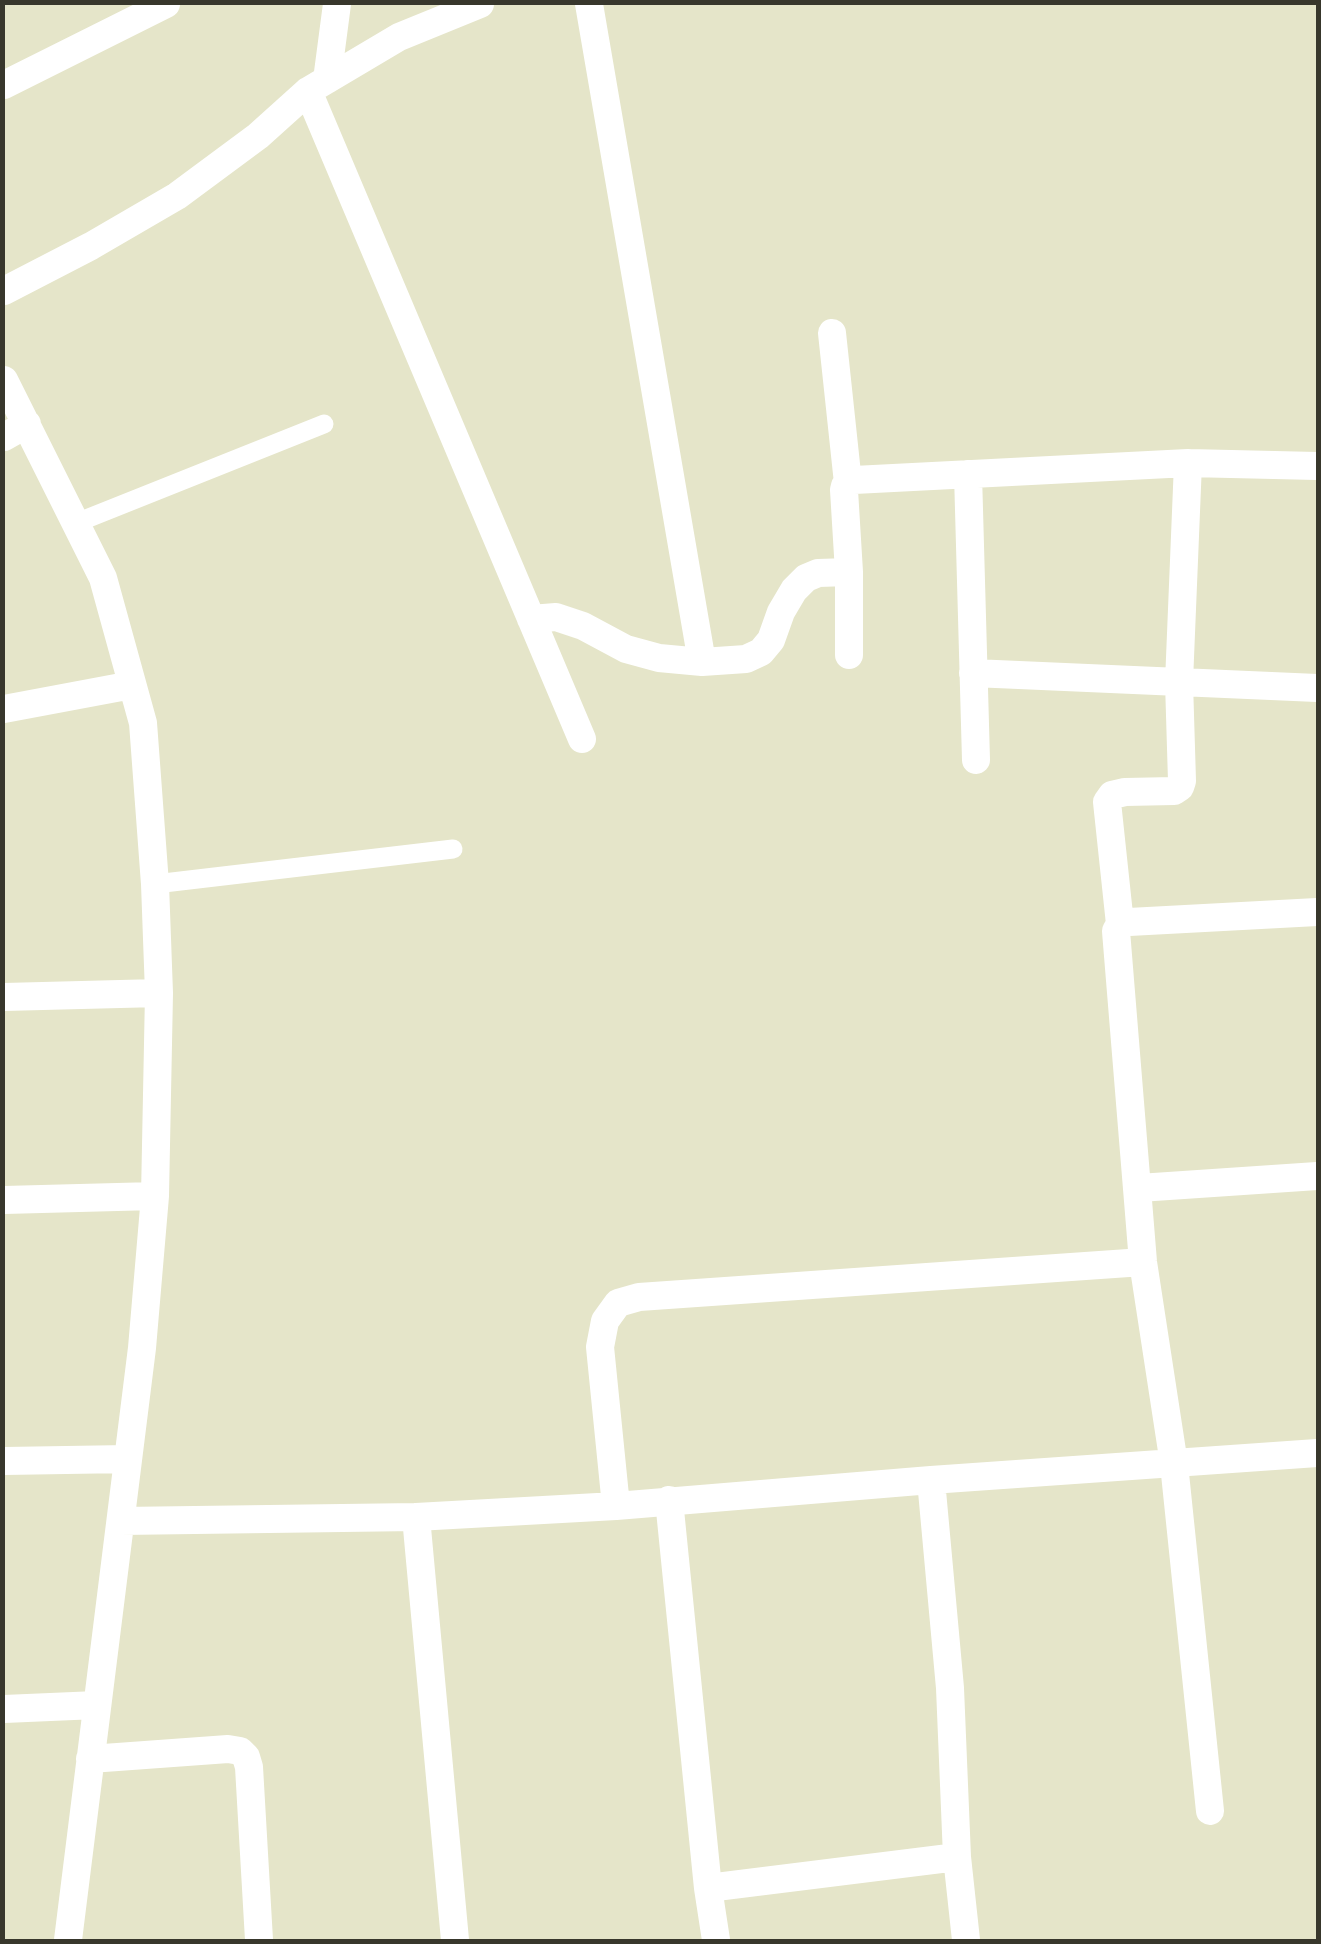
<!DOCTYPE html>
<style>
body{margin:0}
#map{position:relative;width:1321px;height:1944px;overflow:hidden;background:#e5e5c9;font-family:"Source Sans 3",sans-serif}
canvas{display:block}
.frame{position:absolute;inset:0;border:5px solid #38372c;pointer-events:none}
</style>
<div id="map">
<canvas width="1321" height="1944"></canvas>
<div class="frame"></div>
</div>
<script>
const context = document.querySelector('canvas').getContext('2d');
context.lineJoin = 'round';
const shape = rows => new Path2D(rows.map(r => 'M' + r).join(''));
function stroke(path, color, width, dash) { context.strokeStyle = color; context.lineWidth = width; context.lineCap = dash ? 'butt' : 'round'; context.setLineDash(dash || []); context.stroke(path); }
const lane = shape([
 [76,523,324,424],
 [155,884,453,849]
]);
const street = shape([
 [589,4,702,662],
 [327,80,337,4],
 [4,85,166,4],
 [308,91,582,739],
 [4,291,91,246,177,196,258,136,308,91,399,37,480,4],
 [832,333,848,483],
 [4,380,103,578,143,723,155,884,159,993,155,1196,142,1348,68,1940],
 [4,437,27,424],
 [968,474,976,760],
 [531,619,556,617,583,626,626,649,659,658,702,662,746,659,761,652,771,640,781,612,794,590,806,578,818,573,849,572],
 [849,655,849,572,844,490,845,486,854,480,1188,463,1317,466],
 [973,673,1317,688],
 [4,709,132,685],
 [1120,924,1107,802,1112,795,1125,792,1174,791,1180,787,1182,781,1179,682,1188,463],
 [4,997,159,993],
 [1139,1188,1317,1176],
 [4,1200,155,1196],
 [4,1461,128,1459],
 [931,1480,1317,1453],
 [669,1500,708,1888],
 [616,1506,600,1347,605,1321,618,1303,639,1297,1143,1262],
 [416,1517,455,1940],
 [121,1521,416,1517,616,1506,931,1480,950,1688,957,1857],
 [4,1709,97,1705],
 [90,1759,228,1749,240,1751,246,1757,249,1767,259,1940],
 [1210,1811,1174,1464,1143,1262,1116,931,1120,924,1129,922,1317,912],
 [716,1940,708,1888,957,1857,966,1940]
]);
stroke(lane, '#fff', 19);
stroke(street, '#fff', 28);
</script>
